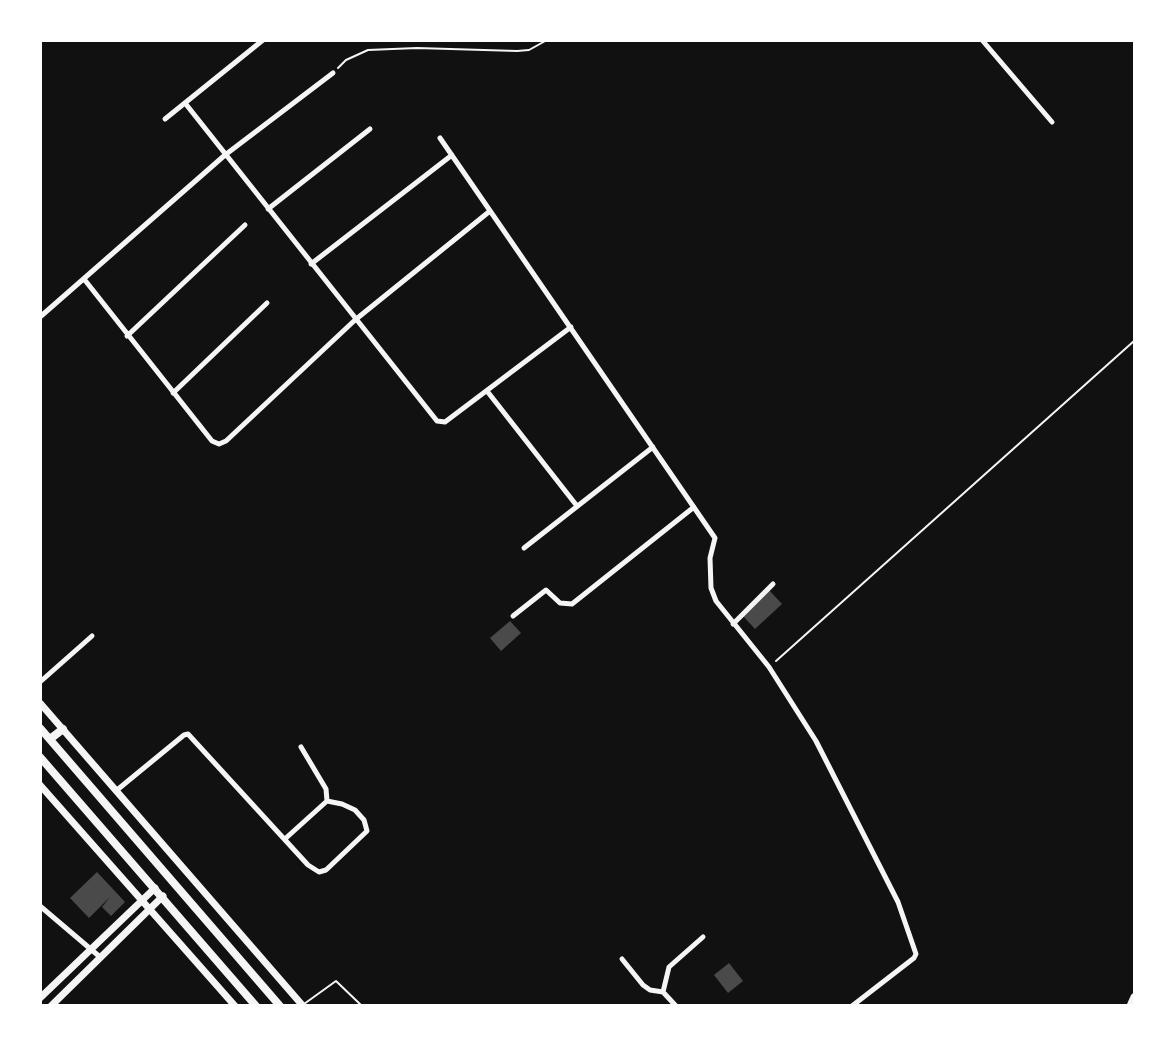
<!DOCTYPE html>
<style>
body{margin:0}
#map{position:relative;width:1175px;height:1046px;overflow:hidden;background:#111;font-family:Barlow,sans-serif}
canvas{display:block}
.frame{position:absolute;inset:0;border:42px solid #fff;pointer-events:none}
</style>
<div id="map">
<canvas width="1175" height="1046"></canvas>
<div class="frame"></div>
</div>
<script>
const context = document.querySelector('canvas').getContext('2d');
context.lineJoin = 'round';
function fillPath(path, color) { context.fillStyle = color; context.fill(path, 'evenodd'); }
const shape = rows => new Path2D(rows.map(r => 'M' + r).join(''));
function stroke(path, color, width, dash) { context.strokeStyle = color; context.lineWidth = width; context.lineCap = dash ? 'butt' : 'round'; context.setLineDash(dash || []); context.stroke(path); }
const building = shape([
 [769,590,782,604,755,629,743,616],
 [510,621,521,633,501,651,490,638],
 [97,872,125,902,111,916,102,907,110,897,89,918,70,898],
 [729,963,743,981,728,993,714,975]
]);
const path = shape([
 [338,68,346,60,368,50,417,48,517,51,529,50,547,40],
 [776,661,1134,341]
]);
const service = shape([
 [304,1004,336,981,362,1006]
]);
const minor = shape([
 [982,40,1052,122],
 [185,103,437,421,445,422,571,327],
 [165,119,263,40],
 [440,138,715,538,710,558,711,588,716,601,769,667,816,741,898,902,916,954,914,958,852,1006],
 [268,209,370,129],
 [311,264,452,155],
 [84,279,212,441,219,444,226,441,355,320,490,211],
 [40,317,225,155,333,73],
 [127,336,245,225],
 [487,391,577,506],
 [173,393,267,303],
 [524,548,653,447],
 [513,616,546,590,560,603,572,604,694,507],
 [733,624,773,584],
 [40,682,92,636],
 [117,790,184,735,188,734,308,865,319,872,326,870,367,831,364,820,355,810,342,804,327,801],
 [286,838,327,801,326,789,301,747],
 [40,906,100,957],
 [622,959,643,985,650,990,663,992,676,1006],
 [663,992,669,967,703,937]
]);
const tertiary = shape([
 [40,703,303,1006],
 [40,785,235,1006],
 [40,998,155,888],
 [51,1006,163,896],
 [1130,1006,1134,997]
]);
const trunk = shape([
 [40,728,280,1006],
 [50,739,63,729],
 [40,757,256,1006]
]);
fillPath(building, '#4a4a4a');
stroke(path, '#f5f5f5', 2);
stroke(service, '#f5f5f5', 2);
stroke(minor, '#f5f5f5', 5);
stroke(tertiary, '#f5f5f5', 7);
stroke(trunk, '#f5f5f5', 8);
</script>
